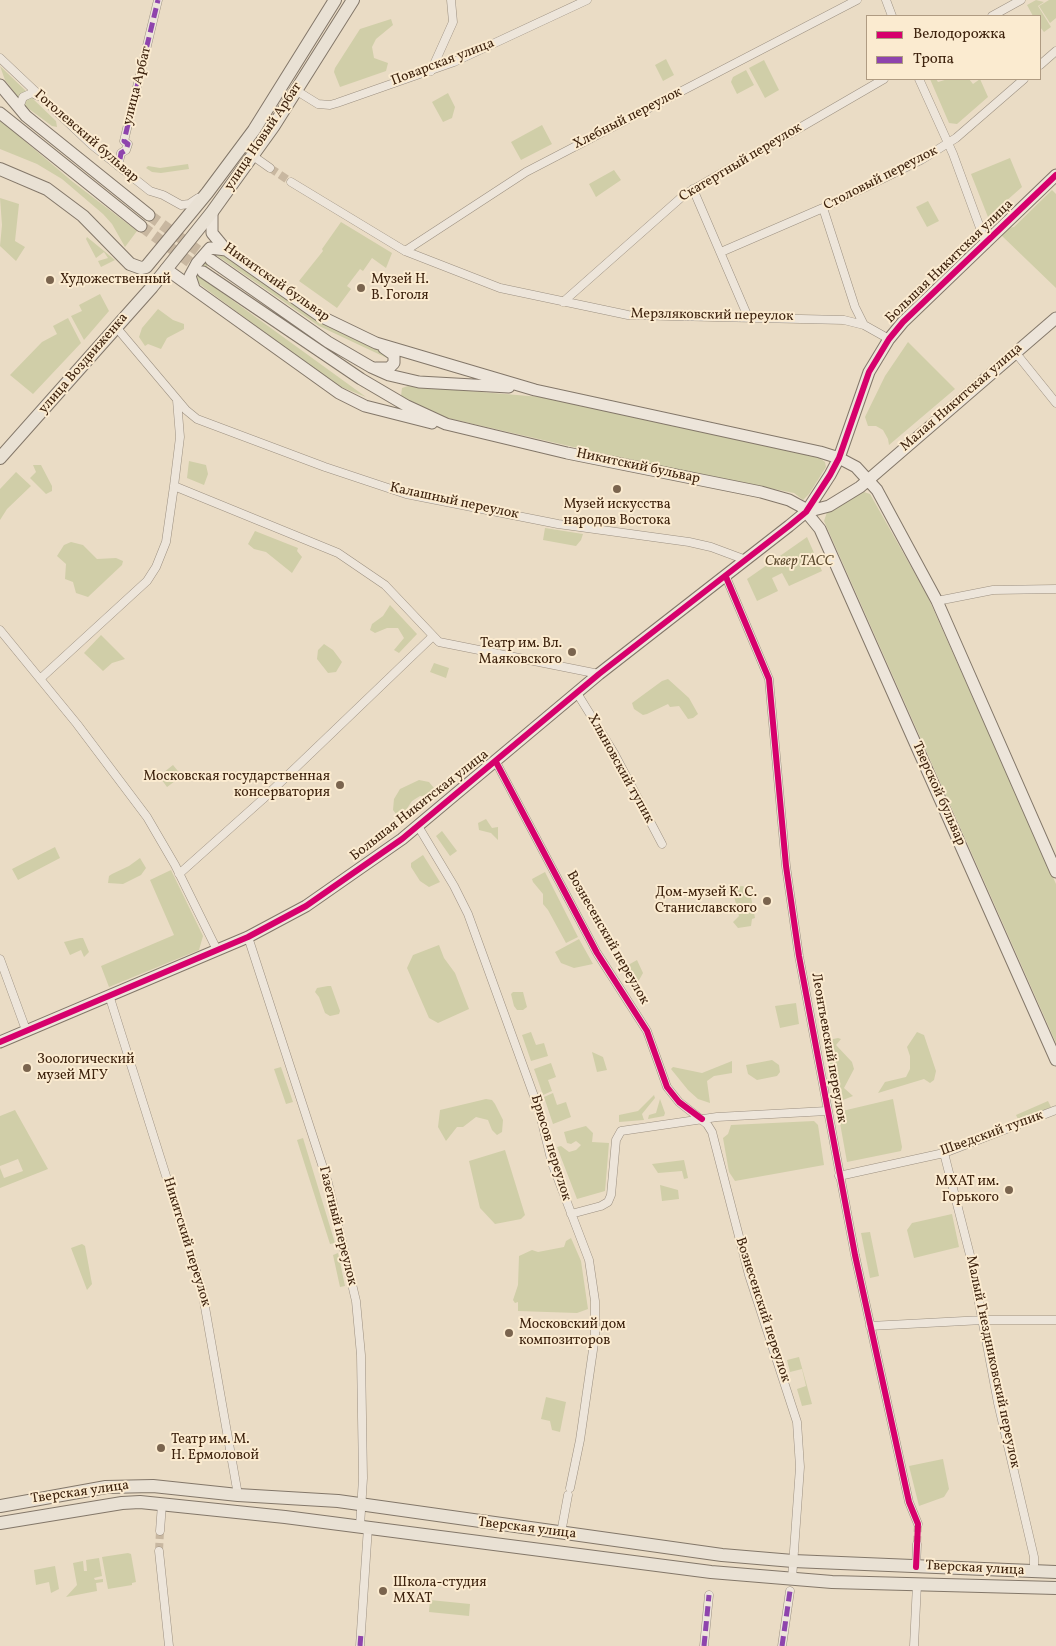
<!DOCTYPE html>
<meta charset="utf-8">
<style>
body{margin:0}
#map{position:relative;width:1056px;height:1646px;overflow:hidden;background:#eadcc5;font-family:Vollkorn,serif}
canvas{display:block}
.legend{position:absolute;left:866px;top:15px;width:175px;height:65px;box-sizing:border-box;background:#fbebd0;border:1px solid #af9b82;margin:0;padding:6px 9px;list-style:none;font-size:15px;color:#3e230e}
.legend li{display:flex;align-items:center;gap:10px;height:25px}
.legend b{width:25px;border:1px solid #af9b82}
</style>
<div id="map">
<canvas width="1056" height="1646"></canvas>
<ul class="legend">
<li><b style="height:6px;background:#d6006c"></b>Велодорожка</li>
<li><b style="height:6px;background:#8e44ad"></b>Тропа</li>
</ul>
</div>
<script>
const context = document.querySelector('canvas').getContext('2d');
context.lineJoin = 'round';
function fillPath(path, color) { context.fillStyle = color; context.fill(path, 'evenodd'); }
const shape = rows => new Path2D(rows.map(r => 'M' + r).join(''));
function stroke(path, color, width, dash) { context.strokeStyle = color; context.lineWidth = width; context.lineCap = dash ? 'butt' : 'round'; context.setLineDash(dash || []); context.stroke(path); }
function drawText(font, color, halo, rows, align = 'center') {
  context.font = font + ' Vollkorn,serif'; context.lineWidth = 4; context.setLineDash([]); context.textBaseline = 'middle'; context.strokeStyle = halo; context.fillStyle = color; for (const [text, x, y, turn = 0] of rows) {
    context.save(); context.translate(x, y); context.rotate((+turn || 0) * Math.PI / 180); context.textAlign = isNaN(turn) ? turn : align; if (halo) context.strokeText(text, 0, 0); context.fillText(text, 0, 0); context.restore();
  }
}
const green = shape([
 [1036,0,1044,2,1038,6,1051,27,1044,32,1040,27,1040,16,1033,16,1027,5],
 [1049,0,1056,0,1056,18,1050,23,1039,6],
 [391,19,393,25,376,39,372,47,374,58,388,63,386,71,340,87,334,72,335,68,360,29],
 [666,59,674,75,663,81,655,65],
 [764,60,779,90,765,98,749,68],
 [0,66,26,91,18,97,5,80],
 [746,70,754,85,737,94,731,82,733,77],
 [930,79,936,79,938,82,948,79,969,79,973,84,980,79,988,97,957,124,949,123],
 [448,93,455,107,452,118,443,122,432,102],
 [31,97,56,121,57,127,52,126,25,106,25,100],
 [0,120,73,182,137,231,125,247,112,224,103,214,62,179,37,164,0,149],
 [542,125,552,144,521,160,511,142],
 [1010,158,1022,187,988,217,971,174],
 [188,164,189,169,161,173,152,172,146,168,148,166,160,168],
 [614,170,621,180,596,197,589,184],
 [1052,190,1056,194,1056,288,1001,235,1008,228,1014,227],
 [0,198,19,204,15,241,25,247,16,261,0,246,2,225],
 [928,201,939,221,927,227,916,207],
 [341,222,392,253,386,268,372,258,363,271,360,269,347,286,351,289,337,308,299,281,323,251,322,249],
 [87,237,115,260,101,267,98,261,108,258,104,252,96,258,86,239],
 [220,252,334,329,388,353,387,358,319,326,216,255,199,276,366,397,336,385,198,283,195,272,208,255],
 [100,294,109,311,84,340,71,316,82,311,79,305],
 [158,309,173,320,184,324,184,329,167,338,161,349,148,344,145,346,139,337,142,328],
 [68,318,81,343,33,394,10,375,42,342,57,334,53,326],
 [908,342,955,389,889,445,888,439,883,430,876,426,868,426,865,417,885,376],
 [408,386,541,397,818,457,825,462,826,467,809,494,803,500,794,493,647,464,439,416,401,396,402,388],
 [189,461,206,465,208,474,204,485,187,478],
 [33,465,41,465,52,486,52,491,46,494,30,478,36,472],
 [16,472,31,486,7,509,0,520,0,489],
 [861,491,870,494,927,595,1056,884,1056,1043,824,521,827,512],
 [545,528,583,534,581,540,576,546,543,540],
 [255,531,298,548,297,551,302,557,292,573,266,552,254,549,248,544],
 [807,537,822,571,789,586,782,573,772,578,778,591,757,601,747,579],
 [71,542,83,545,97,559,116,558,123,561,122,565,88,597,76,593,73,582,65,579,66,564,57,556,64,545],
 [390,605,417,634,399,653,394,650,404,638,398,628,387,628,375,633,370,630,372,624,383,616],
 [101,635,125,659,112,663,103,671,84,653],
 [324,644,333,650,342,662,336,672,328,673,317,659,318,650],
 [434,663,449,668,446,678,430,672],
 [668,679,689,698,698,714,693,718,688,719,679,706,670,707,668,704,647,714,643,715,634,709,632,703,662,681],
 [173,765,182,776,167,787,159,776],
 [419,780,429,782,439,794,434,797,420,796,412,801,406,810,406,821,403,823,393,810,394,799,400,789],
 [486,819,492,828,498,827,498,840,491,833,479,830,478,823],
 [442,831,457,851,450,856,436,836],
 [55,847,60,858,18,880,12,869],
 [423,855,440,882,429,887,420,881,411,867,411,863],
 [140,858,146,868,141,875,123,884,108,883,109,876,112,874,129,866],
 [171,870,203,936,199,950,109,987,101,966,174,935,150,880],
 [545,872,578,937,566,943,548,910,543,904,543,894,533,882,532,879],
 [742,886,745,887,751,897,755,918,752,919,751,926,738,928,733,922,739,916,733,892,734,887],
 [80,938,83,938,89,952,84,957,81,950,70,955,64,942],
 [579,939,593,964,574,968,561,963,555,952],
 [439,945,444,958,455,973,469,1009,438,1023,429,1018,407,968,413,955],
 [637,960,643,973,638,982,632,986,621,969],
 [328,986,331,986,340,1011,339,1014,330,1016,325,1013,319,997,315,992,317,988],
 [513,992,523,992,527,1007,523,1010,517,1010,514,1006,511,994],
 [796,1003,799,1024,780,1028,775,1006],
 [531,1032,536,1045,544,1043,548,1056,531,1061,522,1035],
 [917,1032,924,1035,936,1071,934,1080,930,1083,924,1079,878,1093,885,1082,906,1077,910,1069,910,1056,907,1047],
 [838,1038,841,1039,836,1045,852,1062,854,1069,844,1088,853,1096,843,1100,835,1099,824,1041],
 [592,1052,603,1057,607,1070,597,1072],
 [772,1060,779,1065,780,1072,777,1076,757,1080,748,1074,746,1065],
 [732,1061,732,1073,714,1076,707,1081,710,1103,698,1099,688,1090,671,1069,673,1067,702,1073],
 [551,1063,556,1077,548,1080,552,1091,543,1095,534,1069],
 [281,1067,293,1102,286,1104,274,1069],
 [553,1093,557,1105,566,1102,571,1117,553,1124,544,1097],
 [654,1095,655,1098,642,1114,644,1120,619,1122,619,1115,638,1111],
 [486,1099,492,1100,495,1104,503,1120,502,1132,497,1135,492,1130,488,1120,476,1117,463,1127,457,1127,446,1141,438,1127,440,1110],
 [660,1099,665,1113,664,1116,648,1119,649,1115,656,1113],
 [893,1099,902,1147,901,1151,847,1162,838,1112],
 [1048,1101,1051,1107,1019,1121,1016,1115],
 [15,1110,48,1169,0,1188,0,1168,4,1178,23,1171,18,1159,0,1166,0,1116],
 [814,1121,818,1125,824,1165,735,1181,729,1172,723,1138,728,1134,731,1125],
 [586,1126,593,1133,592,1142,609,1143,605,1191,577,1199,557,1147,561,1146,569,1152,576,1150,581,1145,576,1141,571,1144,567,1143,564,1132],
 [303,1138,335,1243,330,1244,297,1140],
 [505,1150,525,1215,521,1219,495,1224,480,1208,469,1161],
 [684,1160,688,1178,684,1179,682,1171,658,1173,652,1164],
 [660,1185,678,1190,679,1199,662,1201],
 [952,1214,959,1247,914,1258,907,1230,912,1223],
 [870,1232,879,1276,870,1278,861,1233],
 [571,1238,581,1261,588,1309,577,1313,518,1311,518,1302,515,1303,513,1300,518,1285,519,1256,532,1250,538,1252,564,1247,566,1241],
 [82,1244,85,1246,92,1284,87,1290,71,1248],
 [338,1253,345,1286,340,1287,333,1255],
 [799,1357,812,1404,802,1406,797,1389,806,1386,802,1369,790,1372,787,1360],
 [546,1397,566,1402,560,1432,552,1430,550,1421,541,1419],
 [943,1459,949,1489,944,1497,919,1506,909,1466],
 [128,1553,131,1554,136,1582,132,1583,132,1585,108,1589,102,1557],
 [99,1558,102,1576,94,1578,95,1580,103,1579,103,1582,96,1583,97,1591,66,1597,77,1585,73,1563,83,1561,84,1571,87,1571,86,1560],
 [55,1566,59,1589,51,1593,49,1582,36,1585,34,1570],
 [430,1600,470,1604,469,1616,429,1612]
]);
const streetTunnel = shape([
 [270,168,291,182],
 [917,1544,918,1524],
 [159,1551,160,1531]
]);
const secondaryTunnel = shape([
 [149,215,211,260],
 [141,226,202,271]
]);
const street = shape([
 [886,0,892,16],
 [992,16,1021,0],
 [0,58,92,145,150,191,163,195,181,205,189,204,198,198],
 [1040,65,1056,51],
 [431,71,453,22,451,0],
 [919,79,953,154,986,244],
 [297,91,318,104,330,105,337,103,454,62,587,0],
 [22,110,20,105,23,97,32,93,38,96],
 [253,156,270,168],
 [118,166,121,153,126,150,128,144,124,141,158,0],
 [291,182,405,251,500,288,628,315,844,320,864,325,889,339],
 [693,189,748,317],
 [823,208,855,307,864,325],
 [405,251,526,172,857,0],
 [721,252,823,208,921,160,956,138,1024,79],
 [563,302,684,195,884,79],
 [116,327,186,410,197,419,325,467,406,494,558,524,689,542,711,547,746,560],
 [1015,352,1056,403],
 [174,486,338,553,385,585,439,642,599,674],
 [726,577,769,679,786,866,799,956,855,1255,909,1502,918,1524],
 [937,601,993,590,1056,589],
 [0,630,77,724,147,817,175,865,217,950],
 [40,679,147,581,156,567,166,542,174,486,180,437,177,400],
 [577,693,614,753,662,844],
 [496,762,597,953,647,1031,667,1087,679,1102,707,1124,712,1132,749,1275,797,1422,800,1467,792,1579],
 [418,826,454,886,468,914,539,1110,552,1163,589,1260,595,1301,595,1336,580,1440,570,1488],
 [179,874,263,799,432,637],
 [248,937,328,1183,356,1301,361,1355,363,1478,360,1526],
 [0,959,26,1030],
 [109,995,202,1290,238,1495],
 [944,1153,970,1255,998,1403,1034,1557,1034,1572],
 [839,1176,944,1153,1056,1110],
 [571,1214,601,1206,608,1202,611,1195,616,1140,621,1131,717,1117,827,1111],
 [870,1326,983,1320,1056,1320],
 [160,1531,162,1504],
 [561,1533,568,1495],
 [159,1551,169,1646],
 [916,1567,917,1544],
 [360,1646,368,1527],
 [704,1646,709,1595],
 [782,1646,790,1591],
 [914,1646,917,1584]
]);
const secondary = shape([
 [0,85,26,116,149,215],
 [0,113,141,226],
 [212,212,212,233,226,250,320,316,376,343,535,390,820,452,839,458,856,467,877,490,937,601,1056,872],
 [211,260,328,342,371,367,389,375,419,382,509,387],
 [166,269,339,393,365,406,432,423],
 [203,272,361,379,407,406,446,424,567,453,761,492,789,500,802,507,820,529,1056,1060],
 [194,288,190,276,197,263,210,248,226,250],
 [376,368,389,368,394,363,394,355,384,348],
 [806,512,829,506,860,487,1056,318],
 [0,1042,248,937,306,906,402,839,599,674,789,526,806,512,830,475,839,458,869,372,889,339,903,322,1056,175]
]);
const primary = shape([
 [0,169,47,189,83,216,130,264,141,268,146,267,207,193,254,130,335,0],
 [0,458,152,287,212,212,273,127,353,0],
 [0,1506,106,1487,153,1486,238,1495,338,1501,722,1555,793,1561,1056,1572],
 [0,1523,122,1503,140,1502,285,1517,711,1572,832,1582,1056,1588]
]);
const quiet = shape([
 [120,159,121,153,126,150,128,144,124,141,158,0],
 [360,1646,361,1633],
 [704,1646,709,1595],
 [782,1646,790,1591]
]);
const cycleway = shape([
 [726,577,769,679,786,866,799,956,855,1255,909,1502,918,1524,916,1567],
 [496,762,597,953,647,1031,667,1087,679,1102,702,1119],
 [0,1042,248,937,306,906,402,839,599,674,789,526,806,512,830,475,839,458,869,372,889,339,903,322,1056,175]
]);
const markers = [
 [50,280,5,"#7a644e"],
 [361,288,5,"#7a644e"],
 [617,489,5,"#7a644e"],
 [572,652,5,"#7a644e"],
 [340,785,5,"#7a644e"],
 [767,901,5,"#7a644e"],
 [27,1068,5,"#7a644e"],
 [1009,1190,5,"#7a644e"],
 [509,1333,5,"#7a644e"],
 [161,1448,5,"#7a644e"],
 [383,1591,5,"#7a644e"]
];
const streetNames = [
 ["Поварская улица",443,63,-21],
 ["улица Арбат",138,86,-76],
 ["Хлебный переулок",628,119,-27],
 ["Гоголевский бульвар",86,137,41],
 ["улица Новый Арбат",264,137,-56],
 ["Скатертный переулок",741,163,-31],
 ["Столовый переулок",881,179,-27],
 ["Большая Никитская улица",950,262,-44],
 ["Никитский бульвар",276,283,35],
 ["Мерзляковский переулок",712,316,1],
 ["улица Воздвиженка",84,364,-49],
 ["Малая Никитская улица",962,398,-41],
 ["Никитский бульвар",638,467,12],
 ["Калашный переулок",454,502,12],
 ["Хлыновский тупик",620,769,61],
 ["Тверской бульвар",938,794,66],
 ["Большая Никитская улица",420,806,-38],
 ["Вознесенский переулок",607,938,60],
 ["Леонтьевский переулок",828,1048,80],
 ["Шведский тупик",992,1134,-20],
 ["Брюсов переулок",550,1148,73],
 ["Газетный переулок",337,1226,76],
 ["Никитский переулок",186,1242,73],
 ["Вознесенский переулок",762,1310,72],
 ["Малый Гнездниковский переулок",992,1362,78],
 ["Тверская улица",80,1493,-8],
 ["Тверская улица",527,1529,7],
 ["Тверская улица",975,1569,3]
];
const poiNames = [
 ["Художественный",60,280],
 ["Музей Н.",371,280],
 ["В. Гоголя",371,296],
 ["Музей искусства",617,505,"center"],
 ["народов Востока",617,521,"center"],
 ["Театр им. Вл.",562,644,"right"],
 ["Маяковского",562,660,"right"],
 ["Московская государственная",330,777,"right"],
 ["консерватория",330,793,"right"],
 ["Дом-музей К. С.",757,893,"right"],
 ["Станиславского",757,909,"right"],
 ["Зоологический",37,1060],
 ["музей МГУ",37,1076],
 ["МХАТ им.",999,1182,"right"],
 ["Горького",999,1198,"right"],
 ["Московский дом",519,1325],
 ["композиторов",519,1341],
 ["Театр им. М.",171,1440],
 ["Н. Ермоловой",171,1456],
 ["Школа-студия",393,1583],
 ["МХАТ",393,1599]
];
const parkNames = [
 ["Сквер ТАСС",799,562]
];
fillPath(green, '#d0cea8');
stroke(streetTunnel, '#c8b7a0', 8, [8, 4]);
stroke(secondaryTunnel, '#c8b7a0', 11, [11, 5.5]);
stroke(street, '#9c9081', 9);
stroke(secondary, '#837769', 13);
stroke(primary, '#837769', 14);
stroke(street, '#ede5da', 8);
stroke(secondary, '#ede5da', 11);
stroke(primary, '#e9e1d4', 12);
stroke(quiet, '#8e44ad', 5, [10, 5]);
stroke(cycleway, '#d6006c', 6);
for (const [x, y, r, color] of markers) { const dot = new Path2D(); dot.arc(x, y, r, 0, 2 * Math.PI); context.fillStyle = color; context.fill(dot); stroke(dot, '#fbebd0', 2); }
drawText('14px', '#3e230e', '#fbebd0', streetNames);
drawText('14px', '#3e230e', '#fbebd0', poiNames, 'left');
drawText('italic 14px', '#5d4b2f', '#fbebd0', parkNames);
</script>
